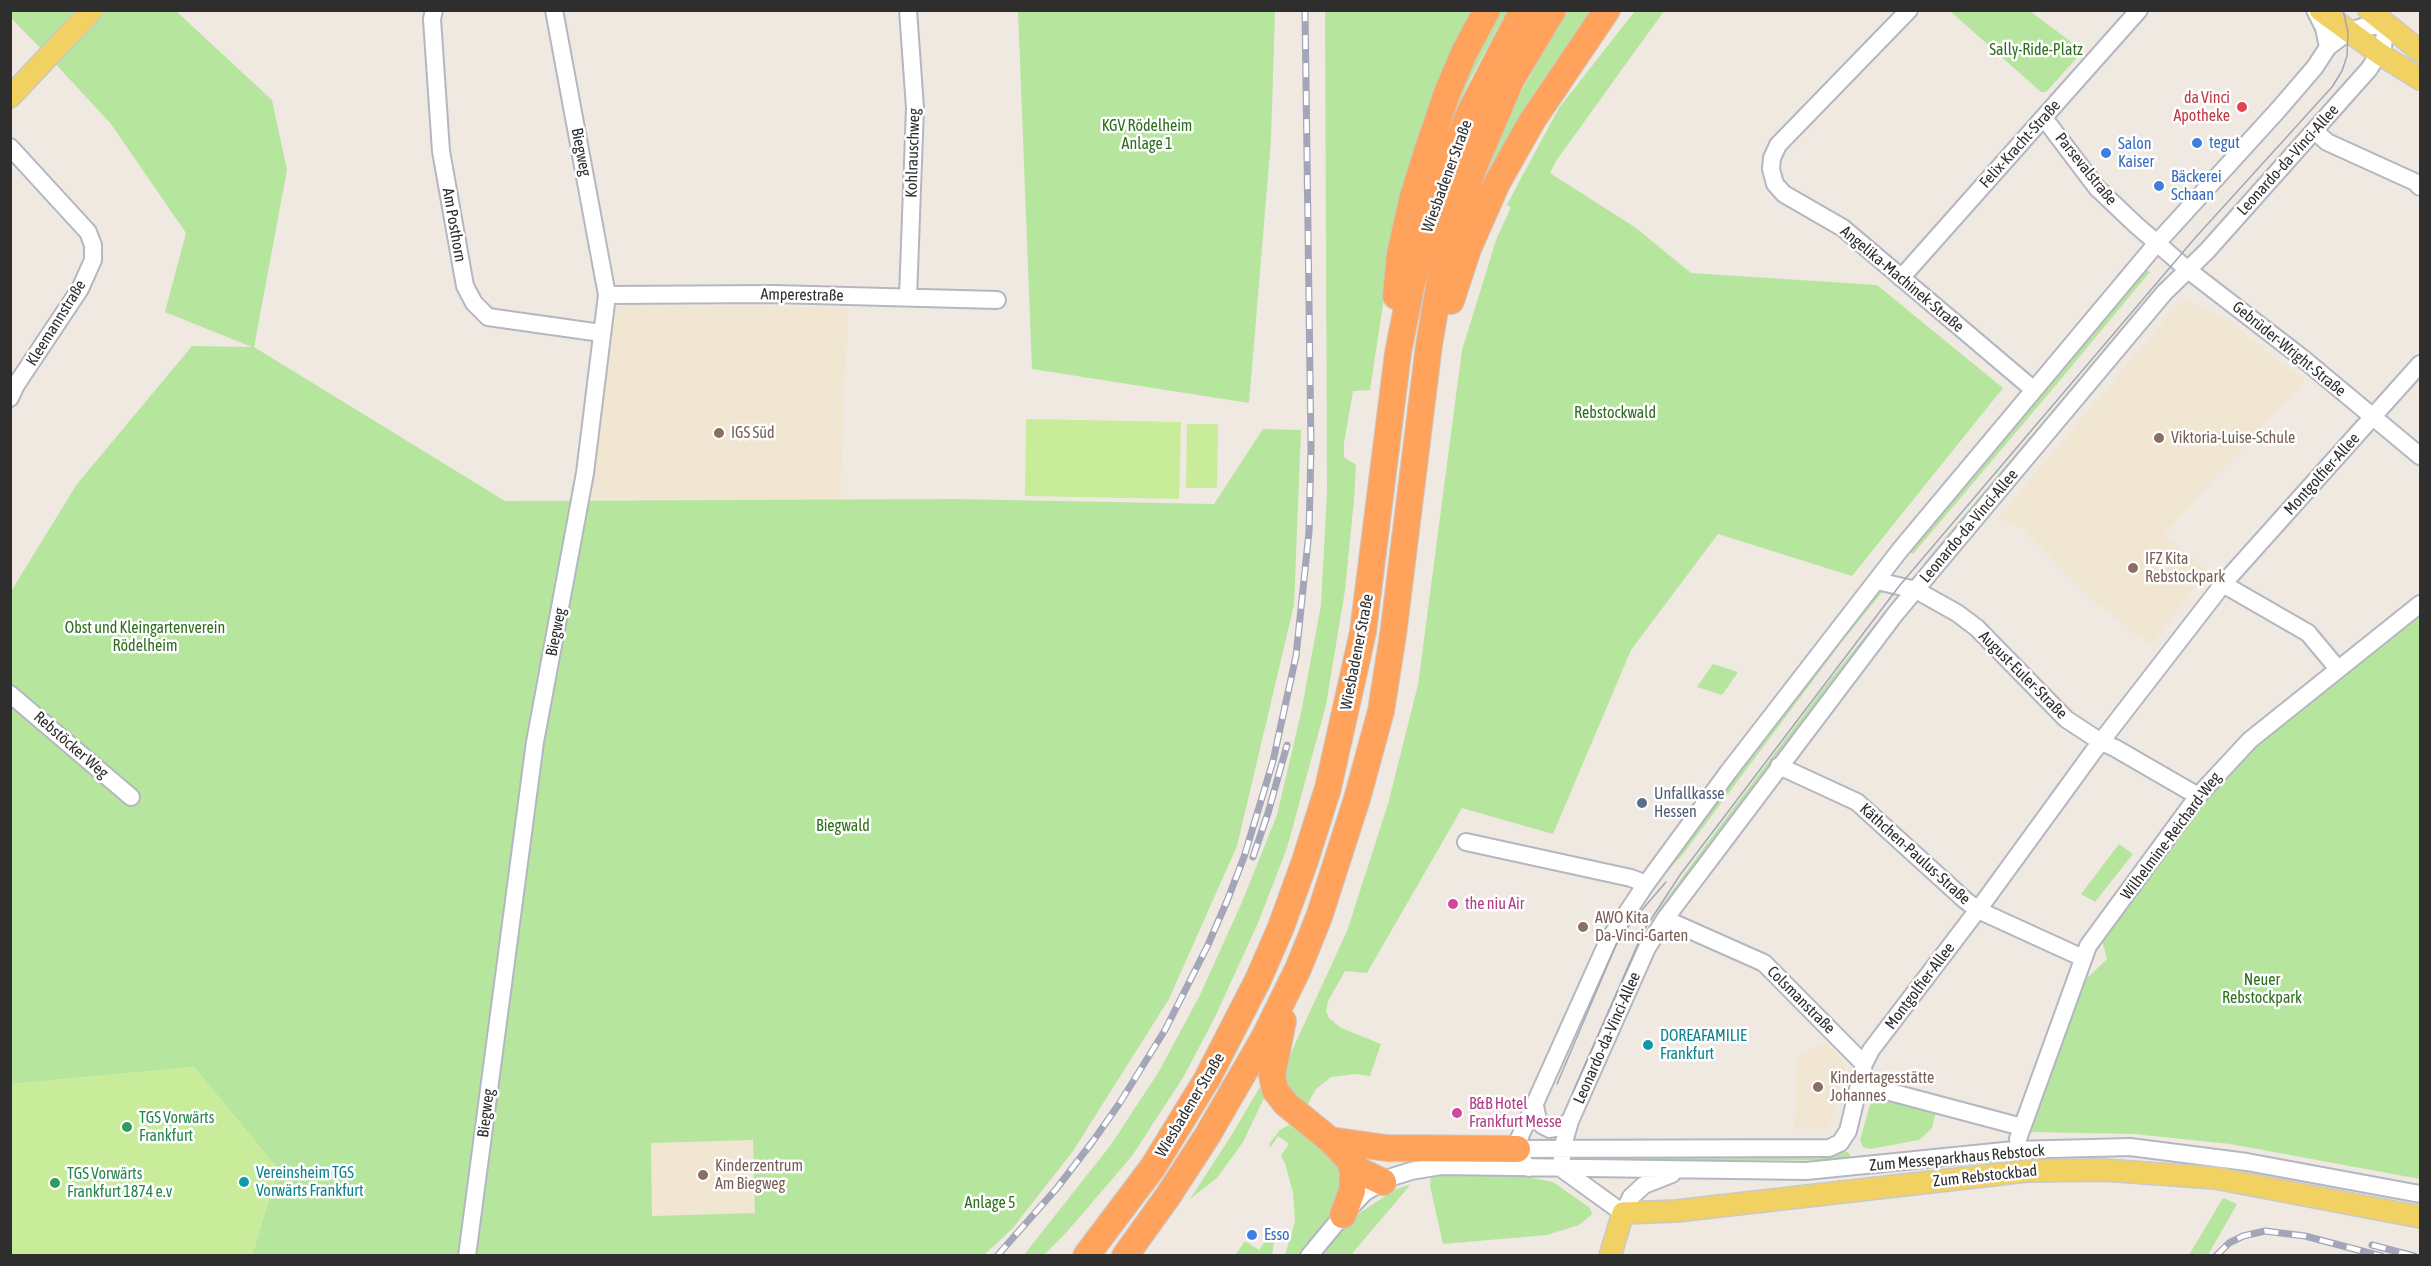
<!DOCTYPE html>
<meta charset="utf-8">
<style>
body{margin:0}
#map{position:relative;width:2431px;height:1266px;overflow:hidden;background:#efe9e1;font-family:"Asap Condensed",sans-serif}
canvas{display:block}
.frame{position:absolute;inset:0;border:12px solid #2e2e2e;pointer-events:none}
</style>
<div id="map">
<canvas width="2431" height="1266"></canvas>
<div class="frame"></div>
</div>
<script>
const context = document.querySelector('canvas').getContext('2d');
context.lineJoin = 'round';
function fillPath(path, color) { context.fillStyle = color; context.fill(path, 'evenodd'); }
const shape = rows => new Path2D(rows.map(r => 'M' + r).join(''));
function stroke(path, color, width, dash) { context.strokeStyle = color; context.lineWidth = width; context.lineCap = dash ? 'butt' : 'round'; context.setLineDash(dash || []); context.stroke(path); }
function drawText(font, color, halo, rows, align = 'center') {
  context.font = font + ' "Asap Condensed",sans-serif'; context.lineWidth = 5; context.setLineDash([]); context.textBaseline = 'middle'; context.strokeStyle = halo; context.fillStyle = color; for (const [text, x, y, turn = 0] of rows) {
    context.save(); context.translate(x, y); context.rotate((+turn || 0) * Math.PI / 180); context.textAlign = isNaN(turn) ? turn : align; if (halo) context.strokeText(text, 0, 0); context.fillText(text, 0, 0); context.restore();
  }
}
const education = shape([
 [2185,300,2221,316,2305,380,2163,535,2208,570,2151,645,2090,598,2022,527,1998,518,2176,307],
 [611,305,848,307,840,501,588,498],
 [1826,1043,1846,1063,1829,1129,1794,1129,1797,1057],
 [754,1140,756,1213,652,1216,651,1143]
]);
const green = shape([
 [11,11,176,11,272,100,287,170,254,347,505,501,955,499,1214,504,1263,429,1301,430,1294,605,1237,846,1169,999,1073,1151,1012,1229,984,1255,252,1255,278,1169,194,1067,11,1084,10,593,77,484,192,346,252,347,165,312,186,233,111,124,49,57,11,18],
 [753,1140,755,1213,652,1216,651,1143],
 [1018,11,1275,11,1271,140,1249,403,1032,369],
 [1325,11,1478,11,1386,285,1370,390,1353,391,1344,443,1344,457,1356,465,1354,500,1345,590,1326,705,1287,848,1258,923,1215,1017,1184,1076,1132,1156,1065,1234,1044,1255,1023,1256,1110,1146,1158,1073,1199,997,1242,902,1277,815,1301,713,1321,605,1327,492],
 [1498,11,1507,11,1469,81,1436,158,1448,112],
 [1568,11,1590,11,1532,96,1477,196,1502,133,1522,90],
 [1635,11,1664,11,1556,161,1550,173,1636,228,1691,273,1877,285,2003,388,1852,576,1718,534,1631,650,1553,834,1462,808,1367,973,1345,971,1328,1001,1326,1011,1329,1018,1341,1028,1381,1044,1370,1076,1355,1074,1331,1077,1315,1090,1306,1108,1288,1094,1284,1068,1347,931,1388,804,1418,685,1462,350,1496,240,1511,207,1507,205,1519,182,1559,108],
 [1950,11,2030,11,2083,51,2046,92,2041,92],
 [2145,269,2150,272,2056,385,1913,554,1908,550],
 [2161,281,2165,285,1929,566,1924,563],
 [1877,589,1883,591,1841,643,1683,854,1631,912],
 [1897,596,1902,598,1642,942,1659,909,1708,842,1826,685],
 [2420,611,2420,1179,2230,1144,2134,1134,2029,1132,2078,987,2107,959,2101,937,2195,809,2248,749],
 [1713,664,1738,672,1722,695,1697,687],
 [2119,844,2133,854,2095,902,2081,894],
 [1264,1080,1266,1094,1243,1142,1217,1178,1190,1199,1231,1136],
 [1873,1094,1936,1111,1932,1128,1919,1140,1870,1149,1863,1147,1860,1140],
 [1289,1125,1314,1140,1333,1160,1339,1170,1342,1170,1344,1179,1335,1213,1301,1255,1285,1255,1295,1221,1293,1193,1285,1163,1281,1156,1289,1144,1278,1136,1271,1147,1269,1144,1280,1130],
 [1848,1152,1851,1157,1848,1160,1618,1161,1622,1154,1807,1155],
 [1452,1173,1516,1175,1553,1182,1590,1208,1592,1214,1579,1225,1547,1235,1443,1244,1430,1186,1431,1176],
 [1411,1184,1351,1255,1320,1256,1345,1223,1394,1190],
 [2223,1198,2237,1204,2208,1255,2189,1255],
 [1268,1238,1274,1242,1272,1255,1236,1254,1245,1241,1259,1250]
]);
const pitch = shape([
 [1026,419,1181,422,1179,499,1025,496],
 [1187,424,1218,424,1217,488,1186,488],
 [194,1067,278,1169,252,1255,11,1255,11,1084]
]);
const minor = shape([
 [434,10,432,19,441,151,465,286,474,303,488,317,601,333],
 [908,10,915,108,908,297],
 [1909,10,1778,145,1772,158,1771,169,1775,184,1784,194,1843,228,2034,390],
 [2315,10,2324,28,2328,47],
 [2044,118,2097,188,2136,225,2188,270,2301,357,2420,456],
 [2315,131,2327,142,2415,182,2420,187],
 [10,147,88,232,93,245,93,260,80,289,16,385,10,398],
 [1901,278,2139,10],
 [607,295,774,294,997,300],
 [1877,581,1916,590,1957,613,1977,628,2066,719,2101,742,2115,748,2198,796],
 [2223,584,2308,633,2338,669],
 [10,694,131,797],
 [1779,766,1857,802,1965,900,1978,910,2083,958],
 [1466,842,1631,878,1646,884],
 [1665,919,1764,963,1864,1064],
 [1860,1084,2022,1127],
 [1535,1106,1538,1120,1542,1125,1550,1129,1561,1127,1570,1121],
 [2018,1139,2088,946,2198,796,2250,740,2420,604],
 [1517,1149,1829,1148,1840,1143,1848,1131,1864,1064,1871,1050,1986,899,2093,752,2223,584,2420,364],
 [1529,1168,1519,1157,1517,1149,1518,1141,1608,941,1646,884,1729,771,1900,550,2157,243,2278,110,2315,67,2328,47,2348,32,2362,27,2386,25,2383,47,2369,69,2207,251,2164,293,1896,613,1665,919,1647,948,1570,1121,1562,1149,1562,1169],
 [1562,1169,1623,1213,1631,1197,1644,1185,1672,1174],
 [467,1256,535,742,585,473,607,295,554,10],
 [1309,1256,1343,1215,1365,1192,1392,1177,1411,1171,1441,1166,1806,1171,2014,1150,2130,1147,2247,1162,2420,1194]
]);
const major = shape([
 [2320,10,2380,54,2420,79],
 [2369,10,2420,51],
 [10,97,92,10],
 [1610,1256,1623,1213,1676,1211,2027,1171,2104,1170,2215,1178,2420,1217]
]);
const highway = shape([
 [1396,296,1400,254,1413,197,1428,149,1447,93,1464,53,1487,10],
 [1451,301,1468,249,1497,183,1532,121,1607,10],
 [1283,1021,1272,1075,1275,1090,1286,1104,1330,1140,1360,1171,1383,1182],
 [1330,1140,1386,1148,1517,1149],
 [1343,1215,1352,1191,1353,1172,1350,1162],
 [1086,1256,1153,1167,1207,1079,1258,980,1281,927,1305,861,1328,788,1363,632,1398,353,1411,287,1427,229,1450,160,1469,114,1523,10],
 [1125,1256,1168,1196,1207,1136,1265,1036,1298,969,1319,917,1357,799,1381,711,1393,635,1429,345,1439,286,1450,239,1473,169,1511,80,1553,10]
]);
const tram = shape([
 [1557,1084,1616,945,1628,926,1666,882],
 [1573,1092,1644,930,1680,875,1900,585,2195,238,2332,87,2342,71,2347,56,2348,32,2343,10]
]);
const rail = shape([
 [1253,857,1268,813,1287,745],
 [2372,1245,2414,1256],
 [997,1256,1057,1188,1093,1141,1119,1104,1165,1030,1207,947,1227,901,1244,857,1273,761,1296,656,1309,532,1311,448,1305,10],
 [2216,1256,2229,1243,2243,1236,2265,1231,2305,1236,2381,1256]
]);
const markers = [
 [2242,107,6,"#e0444e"],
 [2197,143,6,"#3f7fe0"],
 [2106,153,6,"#3f7fe0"],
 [2159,186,6,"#3f7fe0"],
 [719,433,6,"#8d6e63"],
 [2159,438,6,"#8d6e63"],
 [2133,568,6,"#8d6e63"],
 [1642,803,6,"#5c6f8a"],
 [1453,904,6,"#d1479c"],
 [1583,927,6,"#8d6e63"],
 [1648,1045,6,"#0f9aa8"],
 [1818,1087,6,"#8d6e63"],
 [1457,1113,6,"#d1479c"],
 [127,1127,6,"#2e9e5b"],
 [703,1175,6,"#8d6e63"],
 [244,1182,6,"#0f9aa8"],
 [55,1183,6,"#2e9e5b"],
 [1252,1235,6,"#3f7fe0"]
];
const parkNames = [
 ["Sally-Ride-Platz",2036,50],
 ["KGV Rödelheim",1147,126],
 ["Anlage 1",1147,144],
 ["Rebstockwald",1615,413],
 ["Obst und Kleingartenverein",145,628],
 ["Rödelheim",145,646],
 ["Biegwald",843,826],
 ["Neuer",2262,980],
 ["Rebstockpark",2262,998],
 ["Anlage 5",990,1203]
];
const healthNames = [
 ["da Vinci",2230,98],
 ["Apotheke",2230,116]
];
const shopNames = [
 ["tegut",2209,143],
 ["Salon",2118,144],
 ["Kaiser",2118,162],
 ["Bäckerei",2171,177],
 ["Schaan",2171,195],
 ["Esso",1264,1235]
];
const streetNames = [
 ["Felix-Kracht-Straße",2020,144,-48],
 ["Biegweg",581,152,79],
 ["Kohlrauschweg",913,153,-88],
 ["Leonardo-da-Vinci-Allee",2288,160,-48],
 ["Parsevalstraße",2086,169,51],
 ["Wiesbadener Straße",1447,176,-70],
 ["Am Posthorn",454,225,80],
 ["Angelika-Machinek-Straße",1902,279,40],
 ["Amperestraße",802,295,1],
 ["Kleemannstraße",56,323,-58],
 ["Gebrüder-Wright-Straße",2289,349,39],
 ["Montgolfier-Allee",2322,474,-48],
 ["Leonardo-da-Vinci-Allee",1969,526,-50],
 ["Biegweg",556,632,-79],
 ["Wiesbadener Straße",1357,652,-79],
 ["August-Euler-Straße",2023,675,45],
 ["Rebstöcker Weg",71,745,41],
 ["Wilhelmine-Reichard-Weg",2171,836,-53],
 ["Käthchen-Paulus-Straße",1915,854,42],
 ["Montgolfier-Allee",1920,986,-53],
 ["Colsmanstraße",1801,1000,45],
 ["Leonardo-da-Vinci-Allee",1607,1038,-66],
 ["Wiesbadener Straße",1190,1105,-59],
 ["Biegweg",486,1113,-83],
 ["Zum Messeparkhaus Rebstock",1957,1158,-5],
 ["Zum Rebstockbad",1985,1176,-6]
];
const educationNames = [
 ["IGS Süd",731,433],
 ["Viktoria-Luise-Schule",2171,438],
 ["IFZ Kita",2145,559],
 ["Rebstockpark",2145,577],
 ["AWO Kita",1595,918],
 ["Da-Vinci-Garten",1595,936],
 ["Kindertagesstätte",1830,1078],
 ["Johannes",1830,1096],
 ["Kinderzentrum",715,1166],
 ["Am Biegweg",715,1184]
];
const serviceNames = [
 ["Unfallkasse",1654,794],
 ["Hessen",1654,812]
];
const hotelNames = [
 ["the niu Air",1465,904],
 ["B&B Hotel",1469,1104],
 ["Frankfurt Messe",1469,1122]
];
const cultureNames = [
 ["DOREAFAMILIE",1660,1036],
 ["Frankfurt",1660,1054],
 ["Vereinsheim TGS",256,1173],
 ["Vorwärts Frankfurt",256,1191]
];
const leisureNames = [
 ["TGS Vorwärts",139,1118],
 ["Frankfurt",139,1136],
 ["TGS Vorwärts",67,1174],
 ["Frankfurt 1874 e.v",67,1192]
];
fillPath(education, '#f0e6d1');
fillPath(green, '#b6e59e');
fillPath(pitch, '#c9ec9a');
stroke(minor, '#b4b7c1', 20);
stroke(major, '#c9c9c9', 24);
stroke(highway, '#c9c9c9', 28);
stroke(minor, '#fff', 16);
stroke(major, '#f2d163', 21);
stroke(highway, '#ffa35c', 26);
stroke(tram, '#a3a6b8', 1.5);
stroke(rail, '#a3a6b8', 7);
stroke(rail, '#fff', 4.5, [14]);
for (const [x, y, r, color] of markers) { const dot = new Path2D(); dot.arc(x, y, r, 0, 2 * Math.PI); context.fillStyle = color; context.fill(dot); stroke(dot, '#fff', 2); }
drawText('16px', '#2c6e1b', '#fff', parkNames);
drawText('16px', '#be3a42', '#fff', healthNames, 'right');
drawText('16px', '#366cbe', '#fff', shopNames, 'left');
drawText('16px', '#2e2e2e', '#fff', streetNames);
drawText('16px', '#785e54', '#fff', educationNames, 'left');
drawText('16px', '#4e5e75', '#fff', serviceNames, 'left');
drawText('16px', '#b23c85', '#fff', hotelNames, 'left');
drawText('16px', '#0d838f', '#fff', cultureNames, 'left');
drawText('16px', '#27864d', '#fff', leisureNames, 'left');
</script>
